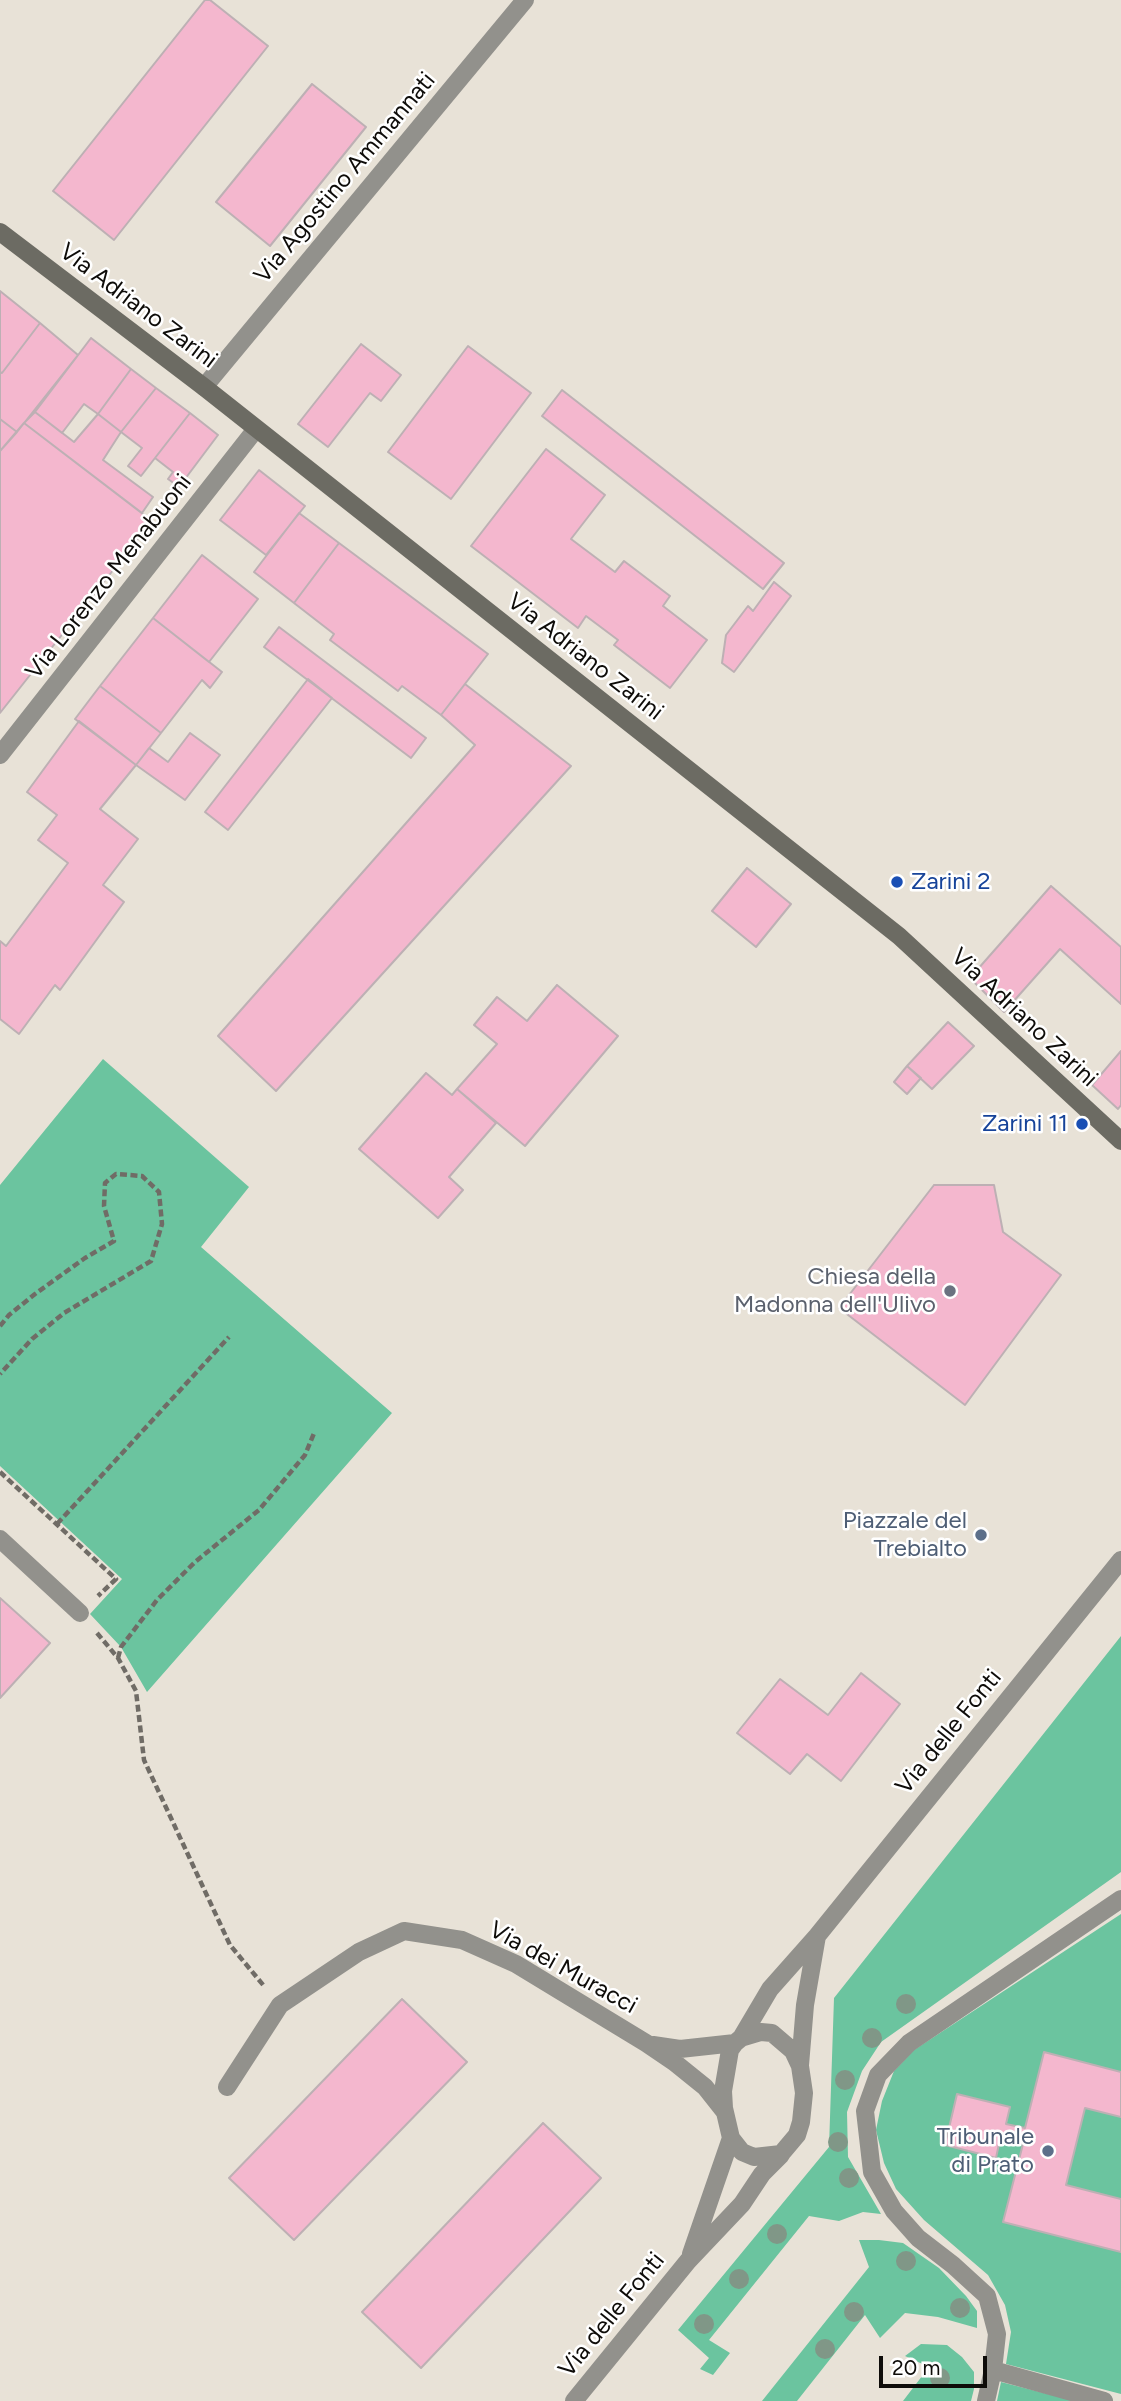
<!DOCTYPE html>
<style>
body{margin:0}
#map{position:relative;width:1121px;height:2401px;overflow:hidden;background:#e8e2d7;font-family:Figtree,sans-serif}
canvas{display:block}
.scale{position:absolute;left:879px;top:2356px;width:108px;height:32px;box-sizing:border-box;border:4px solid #0e0c09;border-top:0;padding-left:9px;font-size:21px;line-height:24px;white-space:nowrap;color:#0e0c09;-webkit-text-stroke:5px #fff;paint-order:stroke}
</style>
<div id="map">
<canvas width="1121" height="2401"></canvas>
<div class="scale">20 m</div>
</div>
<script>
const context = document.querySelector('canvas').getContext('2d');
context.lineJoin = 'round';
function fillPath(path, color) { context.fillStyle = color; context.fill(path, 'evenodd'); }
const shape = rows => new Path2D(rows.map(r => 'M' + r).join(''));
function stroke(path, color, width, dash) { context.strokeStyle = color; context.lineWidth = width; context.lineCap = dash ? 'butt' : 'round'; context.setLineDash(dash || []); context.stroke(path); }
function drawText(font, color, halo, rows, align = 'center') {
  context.font = font + ' Figtree,sans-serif'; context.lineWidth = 5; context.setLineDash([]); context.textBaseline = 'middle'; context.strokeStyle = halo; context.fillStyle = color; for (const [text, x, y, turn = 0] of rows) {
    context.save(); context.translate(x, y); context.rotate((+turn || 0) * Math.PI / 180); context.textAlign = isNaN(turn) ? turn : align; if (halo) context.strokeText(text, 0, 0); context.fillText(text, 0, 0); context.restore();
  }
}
const green = shape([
 [103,1059,249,1187,201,1247,392,1413,147,1692,121,1647,90,1614,122,1579,0,1466,0,1185],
 [1121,1636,1121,1872,881,2042,862,2071,847,2112,848,2157,881,2214,863,2212,839,2221,809,2216,709,2340,730,2353,713,2375,700,2369,709,2358,678,2330,829,2147,834,1998],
 [1121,1914,1121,2072,1044,2053,1025,2128,1006,2124,1010,2107,958,2094,945,2145,1000,2139,1023,2144,1003,2222,1121,2252,1121,2394,1006,2364,1011,2332,1005,2305,988,2275,924,2220,896,2189,884,2163,876,2130,882,2101,894,2071,914,2050],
 [1085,2108,1121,2117,1121,2199,1066,2185],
 [859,2240,879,2240,903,2243,939,2268,966,2296,977,2311,977,2328,938,2317,905,2313,880,2338,865,2315,797,2401,762,2401,869,2267],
 [921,2344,947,2345,962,2357,974,2372,974,2389,971,2401,903,2401,929,2367,905,2356],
 [1001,2382,1075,2401,997,2401]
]);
const building = shape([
 [205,0,210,0,268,46,114,240,53,191,205,0],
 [312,84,366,127,270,246,216,202,312,84],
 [0,291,40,323,2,373,0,372,0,291],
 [40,323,78,355,17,432,0,419,0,372,2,373,40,323],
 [91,338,131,369,98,414,84,404,62,433,35,412,91,338],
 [361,344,401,375,381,401,370,393,328,447,298,424,361,344],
 [468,346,531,393,451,499,388,452,468,346],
 [131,369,156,388,121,432,98,414,131,369],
 [156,388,190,413,141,476,128,466,142,448,121,432,156,388],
 [562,390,784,563,763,589,542,416,562,390],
 [35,412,74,442,98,414,121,432,103,460,153,497,142,513,24,423,35,412],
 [190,413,218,435,179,487,168,479,173,472,155,458,190,413],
 [0,419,17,432,0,451,0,419],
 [24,423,152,521,0,713,0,451,24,423],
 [546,449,605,495,571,539,615,572,624,561,670,596,663,606,707,640,670,688,614,645,618,640,586,616,578,628,471,546,546,449],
 [259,470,305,506,266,555,220,520,259,470],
 [299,513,339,543,294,603,254,572,299,513],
 [339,543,488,654,441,715,402,686,398,691,330,640,334,634,294,603,339,543],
 [202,555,258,599,209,662,153,618,202,555],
 [774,582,791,596,734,672,722,663,726,635,748,606,753,611,774,582],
 [153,618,222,672,210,688,202,680,161,733,100,686,153,618],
 [279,627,426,738,411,758,264,647,279,627],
 [308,679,332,698,228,830,205,812,308,679],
 [465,684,571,766,276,1091,218,1036,475,745,441,715,465,684],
 [100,686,161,733,136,765,75,719,100,686],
 [79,721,136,765,100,809,138,839,103,885,124,902,60,990,55,985,19,1034,0,1019,0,941,6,946,68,863,38,840,57,815,27,792,79,721],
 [190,733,220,755,185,800,136,765,149,748,168,762,190,733],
 [747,868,791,904,756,947,712,911,747,868],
 [1051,886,1121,947,1121,1004,1060,949,1004,1012,970,978,1051,886],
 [557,985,618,1036,525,1146,457,1089,497,1044,474,1025,497,997,527,1021,557,985],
 [948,1022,974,1046,932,1089,907,1066,948,1022],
 [1121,1051,1121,1105,1118,1109,1092,1085,1121,1051],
 [907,1066,921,1078,907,1094,894,1082,907,1066],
 [426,1073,452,1095,457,1089,496,1123,449,1177,463,1190,438,1218,359,1149,426,1073],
 [934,1185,994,1185,1003,1232,1061,1275,965,1405,839,1308,934,1185],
 [0,1598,50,1643,0,1698,0,1598],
 [861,1673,900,1704,841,1781,807,1754,790,1774,737,1733,780,1679,828,1715,861,1673],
 [402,1999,467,2062,294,2240,229,2178,402,1999],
 [1044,2052,1121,2072,1121,2117,1085,2108,1066,2185,1121,2199,1121,2252,1003,2222,1023,2144,1000,2139,996,2158,945,2145,957,2094,1010,2107,1006,2124,1025,2128,1044,2052],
 [543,2123,601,2178,421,2368,362,2312,543,2123]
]);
const path = shape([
 [0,1326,9,1315,35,1294,85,1258,114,1241,104,1206,105,1183,116,1174,142,1176,159,1192,162,1224,151,1261,64,1313,32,1339,0,1374],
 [0,1472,116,1579,98,1596],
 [57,1524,229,1337],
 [97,1633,118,1658,136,1691,144,1760,230,1945,264,1986],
 [118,1658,121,1647,157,1600,195,1562,259,1510,305,1455,315,1431]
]);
const lane = shape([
 [993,2370,1104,2401],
 [986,2401,993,2370,997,2334,987,2296,953,2265,918,2238,894,2211,872,2172,865,2111,878,2075,909,2043,1121,1899]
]);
const street = shape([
 [204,387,525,0],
 [0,755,256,429],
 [0,1539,80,1613],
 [741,2038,761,2032,772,2033,793,2051,800,2066,804,2093,801,2122,797,2135,781,2154,754,2157,742,2152,731,2138,724,2108,723,2091,730,2050,735,2043,741,2038,770,1989,817,1936,1121,1560],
 [653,2045,680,2049,735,2043],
 [800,2065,805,2005,817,1936],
 [227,2087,280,2005,359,1952,404,1931,462,1940,516,1964,646,2043,674,2062,705,2087,724,2111],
 [691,2254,731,2138],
 [574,2401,688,2261,742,2204,762,2174,781,2155]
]);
const secondary = shape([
 [0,232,204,387,899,936,1121,1141]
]);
const trees = [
 [906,2004],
 [872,2038],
 [845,2080],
 [838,2142],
 [849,2178],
 [777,2234],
 [906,2261],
 [739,2279],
 [960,2308],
 [854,2312],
 [704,2324],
 [825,2349],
 [940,2378]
];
const markers = [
 [897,882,7,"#1a4fb4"],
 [1082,1124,7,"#1a4fb4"],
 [950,1291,7,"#6b7280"],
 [981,1535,7,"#5c6f8a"],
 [1048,2151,7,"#5c6f8a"]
];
const streetNames = [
 ["Via Agostino Ammannati",345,178,-50],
 ["Via Adriano Zarini",138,306,37],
 ["Via Lorenzo Menabuoni",109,577,-52],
 ["Via Adriano Zarini",585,657,38],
 ["Via Adriano Zarini",1024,1018,43],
 ["Via delle Fonti",949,1732,-51],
 ["Via dei Muracci",563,1968,29],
 ["Via delle Fonti",612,2315,-51]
];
const transitNames = [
 ["Zarini 2",911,882],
 ["Zarini 11",1068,1124,"right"]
];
const worshipNames = [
 ["Chiesa della",936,1277],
 ["Madonna dell'Ulivo",936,1305]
];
const serviceNames = [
 ["Piazzale del",967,1521],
 ["Trebialto",967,1549],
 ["Tribunale",1034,2137],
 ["di Prato",1034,2165]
];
fillPath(green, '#6bc49f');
fillPath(building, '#f4b7ce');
stroke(building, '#bdb0b4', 2);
stroke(path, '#706c66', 4.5, [7, 3.5]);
stroke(lane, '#92918c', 18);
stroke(street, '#92918c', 18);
stroke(secondary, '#6c6b63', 18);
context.fillStyle = '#809787';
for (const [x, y] of trees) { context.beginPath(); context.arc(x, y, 10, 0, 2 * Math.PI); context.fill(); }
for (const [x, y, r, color] of markers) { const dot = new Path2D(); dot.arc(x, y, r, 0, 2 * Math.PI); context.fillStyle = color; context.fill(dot); stroke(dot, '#fff', 2.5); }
drawText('24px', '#0e0c09', '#fff', streetNames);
drawText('24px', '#164399', '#fff', transitNames, 'left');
drawText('24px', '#5b616d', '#fff', worshipNames, 'right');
drawText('24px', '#4e5e75', '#fff', serviceNames, 'right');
</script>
